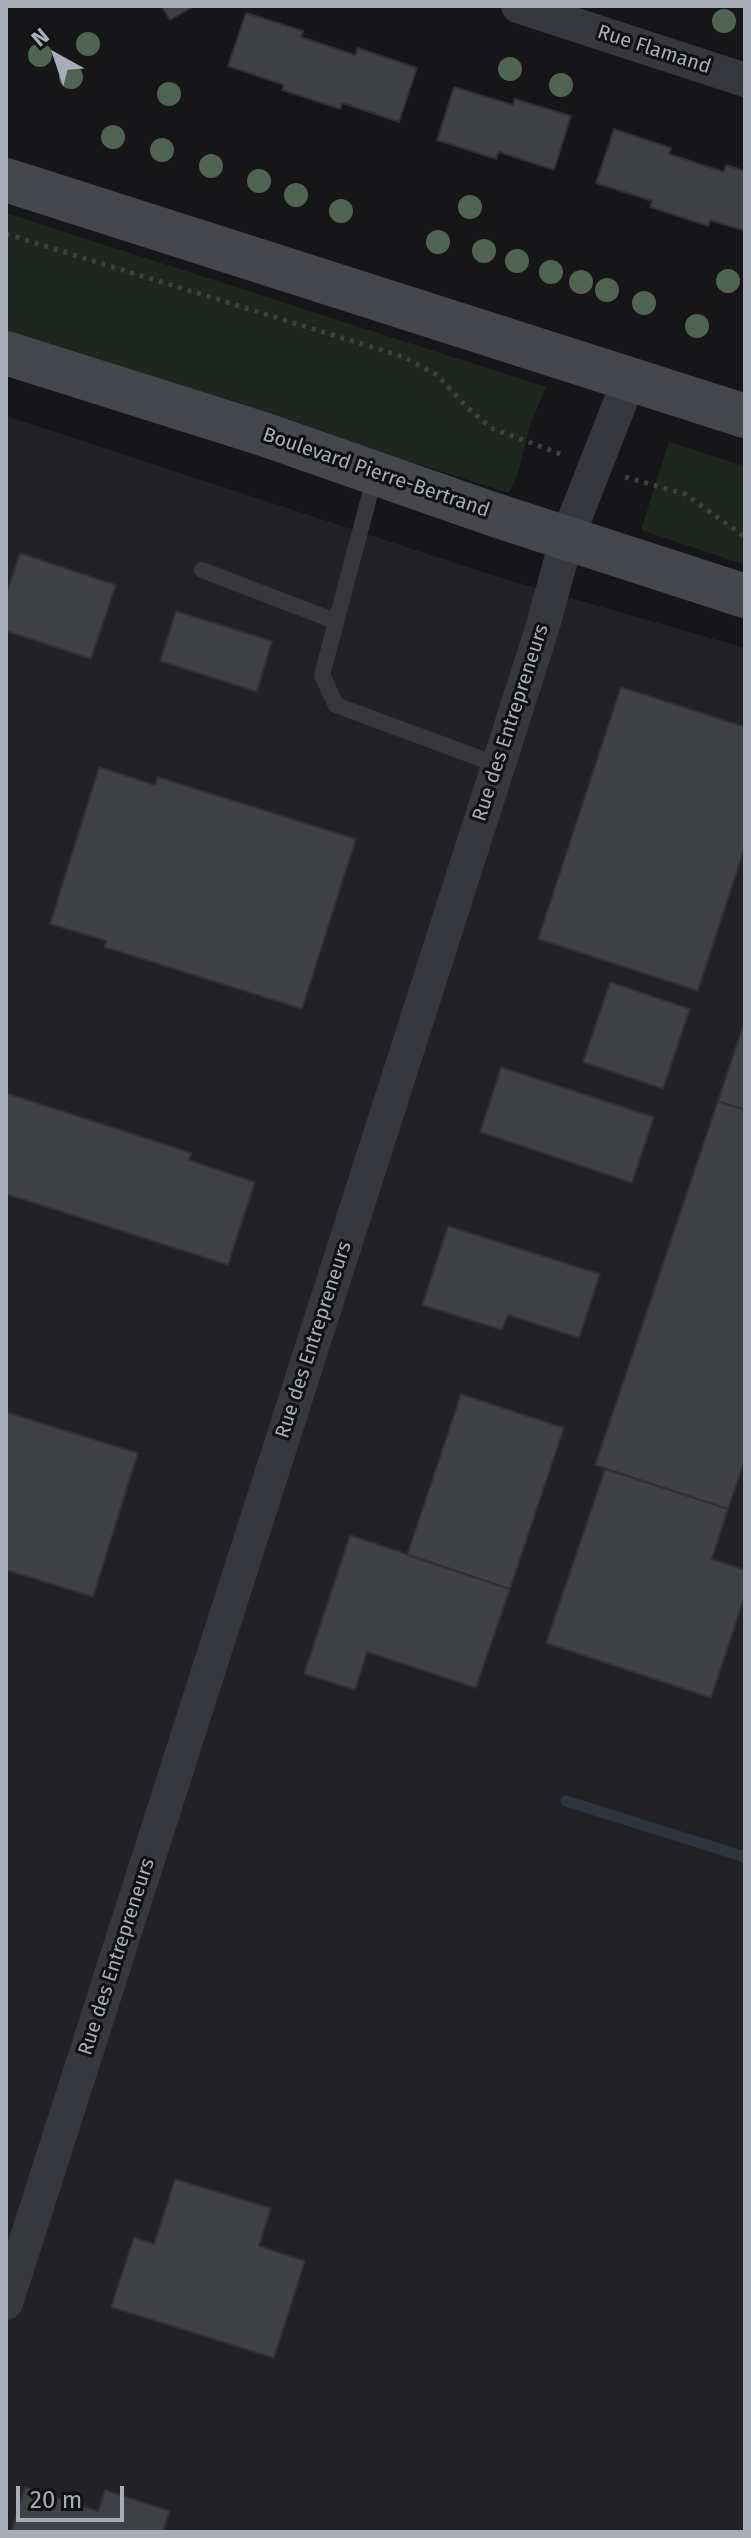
<!DOCTYPE html>
<style>
body{margin:0}
#map{position:relative;width:751px;height:2538px;overflow:hidden;background:#161618;font-family:"Fira Sans",sans-serif}
canvas{display:block}
.frame{position:absolute;inset:0;border:8px solid #a8adb8;pointer-events:none}
.north{position:absolute;left:16px;top:16px;width:80px;height:80px;-webkit-text-stroke:6px #111113;paint-order:stroke;rotate:320deg;font-size:22px;font-weight:700;line-height:32px;text-align:center;color:#a8adb8}
.north::after{content:'';display:block;margin:auto;width:28px;height:36px;background:#a8adb8;clip-path:polygon(50% 0,100% 100%,50% 72%,0 100%)}
.scale{position:absolute;left:16px;top:2486px;width:108px;height:36px;box-sizing:border-box;border:4px solid #a8adb8;border-top:0;padding-left:10px;font-size:24px;line-height:28px;white-space:nowrap;color:#a8adb8;-webkit-text-stroke:6px #111113;paint-order:stroke}
</style>
<div id="map">
<canvas width="751" height="2538"></canvas>
<div class="frame"></div>
<div class="north">N</div>
<div class="scale">20 m</div>
</div>
<script>
const context = document.querySelector('canvas').getContext('2d');
context.lineJoin = 'round';
function fillPath(path, color) { context.fillStyle = color; context.fill(path, 'evenodd'); }
const shape = rows => new Path2D(rows.map(r => 'M' + r).join(''));
function stroke(path, color, width, dash) { context.strokeStyle = color; context.lineWidth = width; context.lineCap = dash ? 'butt' : 'round'; context.setLineDash(dash || []); context.stroke(path); }
function drawText(font, color, halo, rows, align = 'center') {
  context.font = font + ' "Fira Sans",sans-serif'; context.lineWidth = 6; context.setLineDash([]); context.textBaseline = 'middle'; context.strokeStyle = halo; context.fillStyle = color; for (const [text, x, y, turn = 0] of rows) {
    context.save(); context.translate(x, y); context.rotate((+turn || 0) * Math.PI / 180); context.textAlign = isNaN(turn) ? turn : align; if (halo) context.strokeText(text, 0, 0); context.fillText(text, 0, 0); context.restore();
  }
}
const built = shape([
 [6,416,501,578,745,648,745,2532,6,2532]
]);
const green = shape([
 [6,213,546,387,530,425,518,473,509,493,6,333],
 [669,442,745,466,745,565,641,530]
]);
const stream = shape([
 [566,1801,745,1857]
]);
const building = shape([
 [162,6,194,6,170,20,162,6],
 [246,13,303,31,301,37,355,55,358,48,417,68,399,122,342,103,340,109,282,90,284,85,228,66,246,13],
 [454,87,513,105,515,99,571,116,554,170,499,152,496,159,437,140,454,87],
 [614,129,671,148,669,154,724,172,726,165,745,171,745,231,710,220,708,226,650,207,652,201,596,183,614,129],
 [20,553,116,585,91,659,6,631,6,595,20,553],
 [176,611,272,641,257,692,160,661,176,611],
 [621,687,745,727,745,846,698,991,538,939,621,687],
 [99,767,155,785,158,777,356,839,302,1009,104,947,107,941,50,924,99,767],
 [610,982,690,1009,663,1089,583,1062,610,982],
 [745,1020,745,1110,718,1101,745,1020],
 [501,1067,654,1117,632,1183,480,1132,501,1067],
 [6,1093,192,1153,189,1160,255,1182,228,1265,6,1194,6,1093],
 [718,1101,745,1110,745,1460,728,1509,595,1465,718,1101],
 [448,1226,600,1274,579,1338,508,1315,502,1330,422,1305,448,1226],
 [461,1394,564,1428,510,1589,407,1555,461,1394],
 [6,1412,138,1453,93,1597,6,1570,6,1412],
 [605,1469,728,1509,712,1559,745,1570,745,1596,711,1698,546,1643,605,1469],
 [350,1535,510,1589,476,1688,367,1652,355,1690,304,1674,350,1535],
 [175,2179,271,2208,259,2246,305,2261,274,2358,111,2307,134,2237,154,2244,175,2179],
 [25,2487,98,2511,105,2490,170,2511,163,2532,11,2532,25,2487]
]);
const path = shape([
 [6,234,404,357,437,375,468,408,491,428,563,455],
 [625,477,685,494,745,537]
]);
const lane = shape([
 [375,475,322,675,336,705,498,765],
 [202,570,335,621]
]);
const street = shape([
 [518,6,745,80],
 [6,2303,542,629,567,538,629,380]
]);
const secondary = shape([
 [6,180,745,416],
 [6,353,263,434,495,515,745,596]
]);
const trees = [
 [724,21],
 [88,44],
 [40,55],
 [510,69],
 [71,77],
 [561,85],
 [169,94],
 [113,137],
 [162,150],
 [211,166],
 [259,181],
 [296,195],
 [470,207],
 [341,211],
 [438,242],
 [484,251],
 [517,261],
 [551,272],
 [728,281],
 [581,282],
 [607,290],
 [644,303],
 [697,326]
];
const streetNames = [
 ["Rue Flamand",654,50,18],
 ["Boulevard Pierre-Bertrand",376,473,19],
 ["Rue des Entrepreneurs",511,723,-72],
 ["Rue des Entrepreneurs",314,1340,-72],
 ["Rue des Entrepreneurs",117,1957,-72]
];
fillPath(built, '#222225');
fillPath(green, '#1e261f');
stroke(stream, '#2c353c', 11);
fillPath(building, '#404145');
stroke(building, '#303034', 2);
stroke(path, '#3d3f44', 5, [4, 6]);
stroke(lane, '#37383d', 16);
stroke(street, '#37383d', 34);
stroke(secondary, '#45474d', 44);
context.fillStyle = '#506452';
for (const [x, y] of trees) { context.beginPath(); context.arc(x, y, 12, 0, 2 * Math.PI); context.fill(); }
drawText('20px', '#a8adb8', '#111113', streetNames);
</script>
